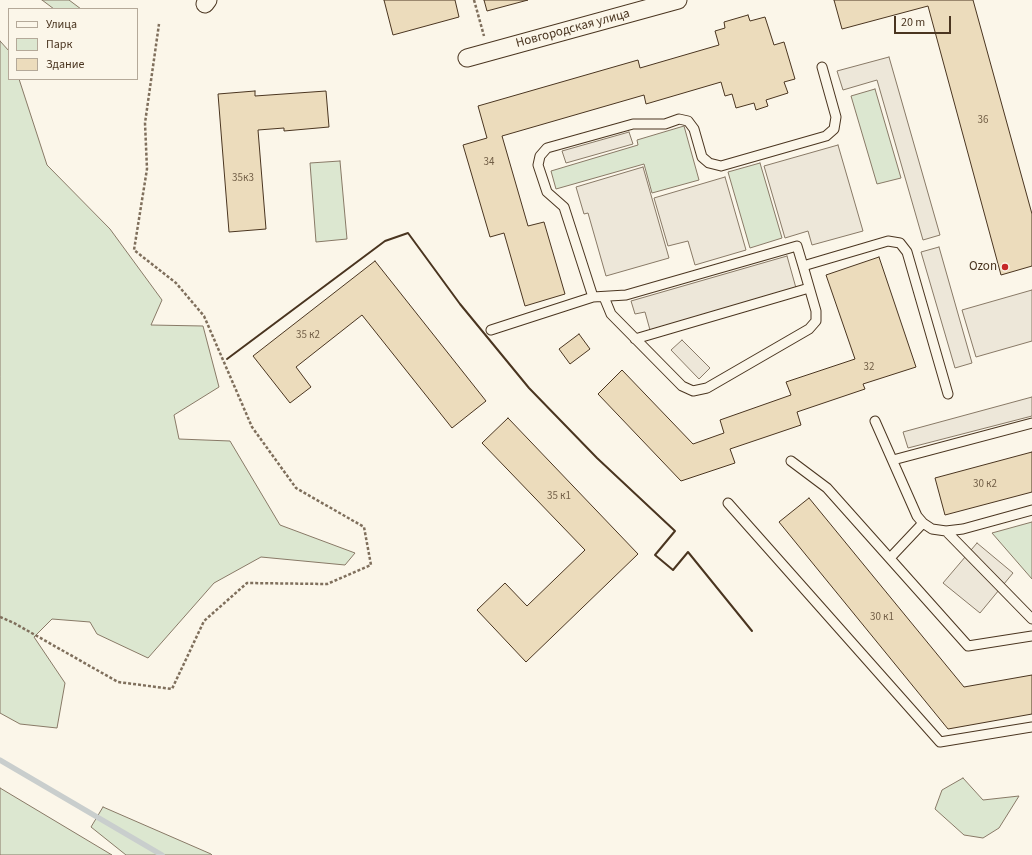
<!DOCTYPE html>
<meta charset="utf-8">
<style>
body{margin:0}
#map{position:relative;width:1032px;height:855px;overflow:hidden;background:#fbf6e9;font-family:"Source Sans 3",sans-serif}
canvas{display:block}
.legend{position:absolute;left:8px;top:8px;width:130px;height:72px;box-sizing:border-box;background:#fbf6e9;border:1px solid #b4a999;margin:0;padding:5px 7px;list-style:none;font-size:12px;color:#4a3520}
.legend li{display:flex;align-items:center;gap:8px;height:20px}
.legend b{width:20px;border:1px solid #b4a999}
.scale{position:absolute;left:894px;top:16px;width:57px;height:18px;box-sizing:border-box;border:2px solid #4a3520;border-top:0;padding-left:5px;font-size:12px;line-height:14px;white-space:nowrap;color:#4a3520;-webkit-text-stroke:3px #fbf6e9;paint-order:stroke}
</style>
<div id="map">
<canvas width="1032" height="855"></canvas>
<ul class="legend">
<li><b style="height:5px;background:#fbf6e9"></b>Улица</li>
<li><b style="height:11px;background:#dce7d0"></b>Парк</li>
<li><b style="height:11px;background:#ecdcbc"></b>Здание</li>
</ul>
<div class="scale">20 m</div>
</div>
<script>
const context = document.querySelector('canvas').getContext('2d');
context.lineJoin = 'round';
function fillPath(path, color) { context.fillStyle = color; context.fill(path, 'evenodd'); }
const shape = rows => new Path2D(rows.map(r => 'M' + r).join(''));
function stroke(path, color, width, dash) { context.strokeStyle = color; context.lineWidth = width; context.lineCap = dash ? 'butt' : 'round'; context.setLineDash(dash || []); context.stroke(path); }
function drawText(font, color, halo, rows, align = 'center') {
  context.font = font + ' "Source Sans 3",sans-serif'; context.lineWidth = 3; context.setLineDash([]); context.textBaseline = 'middle'; context.strokeStyle = halo; context.fillStyle = color; for (const [text, x, y, turn = 0] of rows) {
    context.save(); context.translate(x, y); context.rotate((+turn || 0) * Math.PI / 180); context.textAlign = isNaN(turn) ? turn : align; if (halo) context.strokeText(text, 0, 0); context.fillText(text, 0, 0); context.restore();
  }
}
const green = shape([
 [42,0,69,0,81,9,54,9,42,0],
 [0,41,9,51,9,79,19,79,47,165,110,229,162,300,151,325,203,326,219,387,174,415,179,439,230,441,280,525,355,553,345,565,261,557,214,583,148,658,97,634,90,622,52,619,34,637,65,683,57,728,20,724,0,713,0,41],
 [875,89,901,178,877,184,851,96,875,89],
 [684,126,699,180,652,193,644,164,556,189,551,171,638,145,637,140,684,126],
 [340,161,347,239,316,242,310,163,340,161],
 [760,163,782,238,750,248,728,172,760,163],
 [1032,522,1032,579,992,533,1032,522],
 [963,778,983,800,1019,796,999,828,983,838,964,835,935,809,942,790,963,778],
 [0,788,112,855,0,855,0,788],
 [103,807,211,854,212,855,126,855,91,827,103,807]
]);
const parking = shape([
 [889,57,940,235,923,240,877,80,843,90,837,71,889,57],
 [629,132,633,144,566,163,562,151,629,132],
 [838,145,863,231,812,245,808,231,785,238,764,166,838,145],
 [643,167,669,258,606,276,588,213,584,214,576,187,643,167],
 [725,177,746,250,695,265,688,241,668,246,654,198,725,177],
 [939,247,972,363,955,368,921,252,939,247],
 [787,256,796,288,650,330,645,312,635,314,631,301,787,256],
 [1032,290,1032,341,976,357,962,310,1032,290],
 [682,340,710,368,699,379,671,350,682,340],
 [1032,397,1032,416,908,448,903,432,1032,397],
 [977,543,1013,573,980,613,943,583,977,543]
]);
const stream = shape([
 [0,760,162,855]
]);
const building = shape([
 [384,0,455,0,459,17,393,35,384,0],
 [484,0,528,0,487,11,484,0],
 [834,0,973,0,1032,214,1032,266,1001,275,928,6,842,29,834,0],
 [748,15,750,21,765,17,774,45,784,42,795,79,784,82,788,93,766,100,768,106,756,110,754,103,736,108,732,94,725,96,721,82,646,104,644,95,502,136,528,226,544,222,565,294,525,306,504,233,490,237,463,145,487,138,478,106,638,60,640,68,719,45,715,31,725,28,724,22,748,15],
 [255,91,255,96,326,91,329,127,284,131,284,128,258,130,266,229,229,232,218,94,255,91],
 [879,257,916,367,863,384,865,389,797,412,801,425,730,449,735,463,681,481,598,394,622,370,693,444,724,433,720,420,791,395,786,382,855,359,826,275,879,257],
 [375,261,486,401,452,428,362,315,296,367,311,387,290,403,253,356,375,261],
 [579,334,590,349,570,364,559,349,579,334],
 [508,418,638,554,526,662,477,610,505,583,527,606,585,550,482,443,508,418],
 [1032,452,1032,492,945,515,935,478,1032,452],
 [809,498,964,687,1032,675,1032,714,948,729,779,522,809,498]
]);
const path = shape([
 [474,0,484,36],
 [0,617,14,623,118,682,172,689,204,621,247,583,327,584,371,565,364,527,296,488,252,427,204,316,176,283,134,250,147,169,145,123,159,24]
]);
const lane = shape([
 [593,297,564,207,547,192,538,165,540,156,547,148,633,124,665,124,679,119,688,121,694,129,702,157,709,163,721,166,826,136,834,129,836,117,822,67],
 [604,297,611,314,682,386,693,391,707,388,809,329,816,321,816,311,803,266],
 [491,330,593,297,626,295,797,246,803,266,888,241,900,243,907,252,948,394],
 [635,339,809,288],
 [875,421,917,516,923,523,932,529,946,531,963,529,1032,510],
 [893,460,1032,423],
 [791,461,827,488,968,646,1032,636],
 [728,503,940,742,1032,727],
 [946,531,1032,619],
 [890,558,923,523]
]);
const street = shape([
 [205,4,208,0],
 [467,58,678,0]
]);
const wall = shape([
 [227,359,385,241,408,233,460,304,529,388,597,458,675,531,655,555,673,570,688,552,752,631]
]);
const markers = [
 [1005,267,4,"#c62828"]
];
const numberNames = [
 ["36",983,121],
 ["34",489,163],
 ["35к3",243,179],
 ["35 к2",308,336],
 ["32",869,368],
 ["30 к2",985,485],
 ["35 к1",559,497],
 ["30 к1",882,618]
];
const streetNames = [
 ["Новгородская улица",573,29,-15]
];
const poiNames = [
 ["Ozon",997,267]
];
fillPath(green, '#dce7d0');
stroke(green, '#887966', 1);
fillPath(parking, '#ede7d9');
stroke(parking, '#887966', 1);
stroke(stream, '#c9cecd', 5.5);
fillPath(building, '#ecdcbc');
stroke(building, '#4a3520', 1);
stroke(lane, '#4a3520', 11);
stroke(street, '#4a3520', 19);
stroke(path, '#7f6f5c', 2.5, [3, 2]);
stroke(lane, '#fbf6e9', 9);
stroke(street, '#fbf6e9', 17);
stroke(wall, '#4a3520', 2);
for (const [x, y, r, color] of markers) { const dot = new Path2D(); dot.arc(x, y, r, 0, 2 * Math.PI); context.fillStyle = color; context.fill(dot); stroke(dot, '#fbf6e9', 1.5); }
drawText('11px', '#725f47', null, numberNames);
drawText('13px', '#4a3520', '#fbf6e9', streetNames);
drawText('13px', '#4a3520', '#fbf6e9', poiNames, 'right');
</script>
